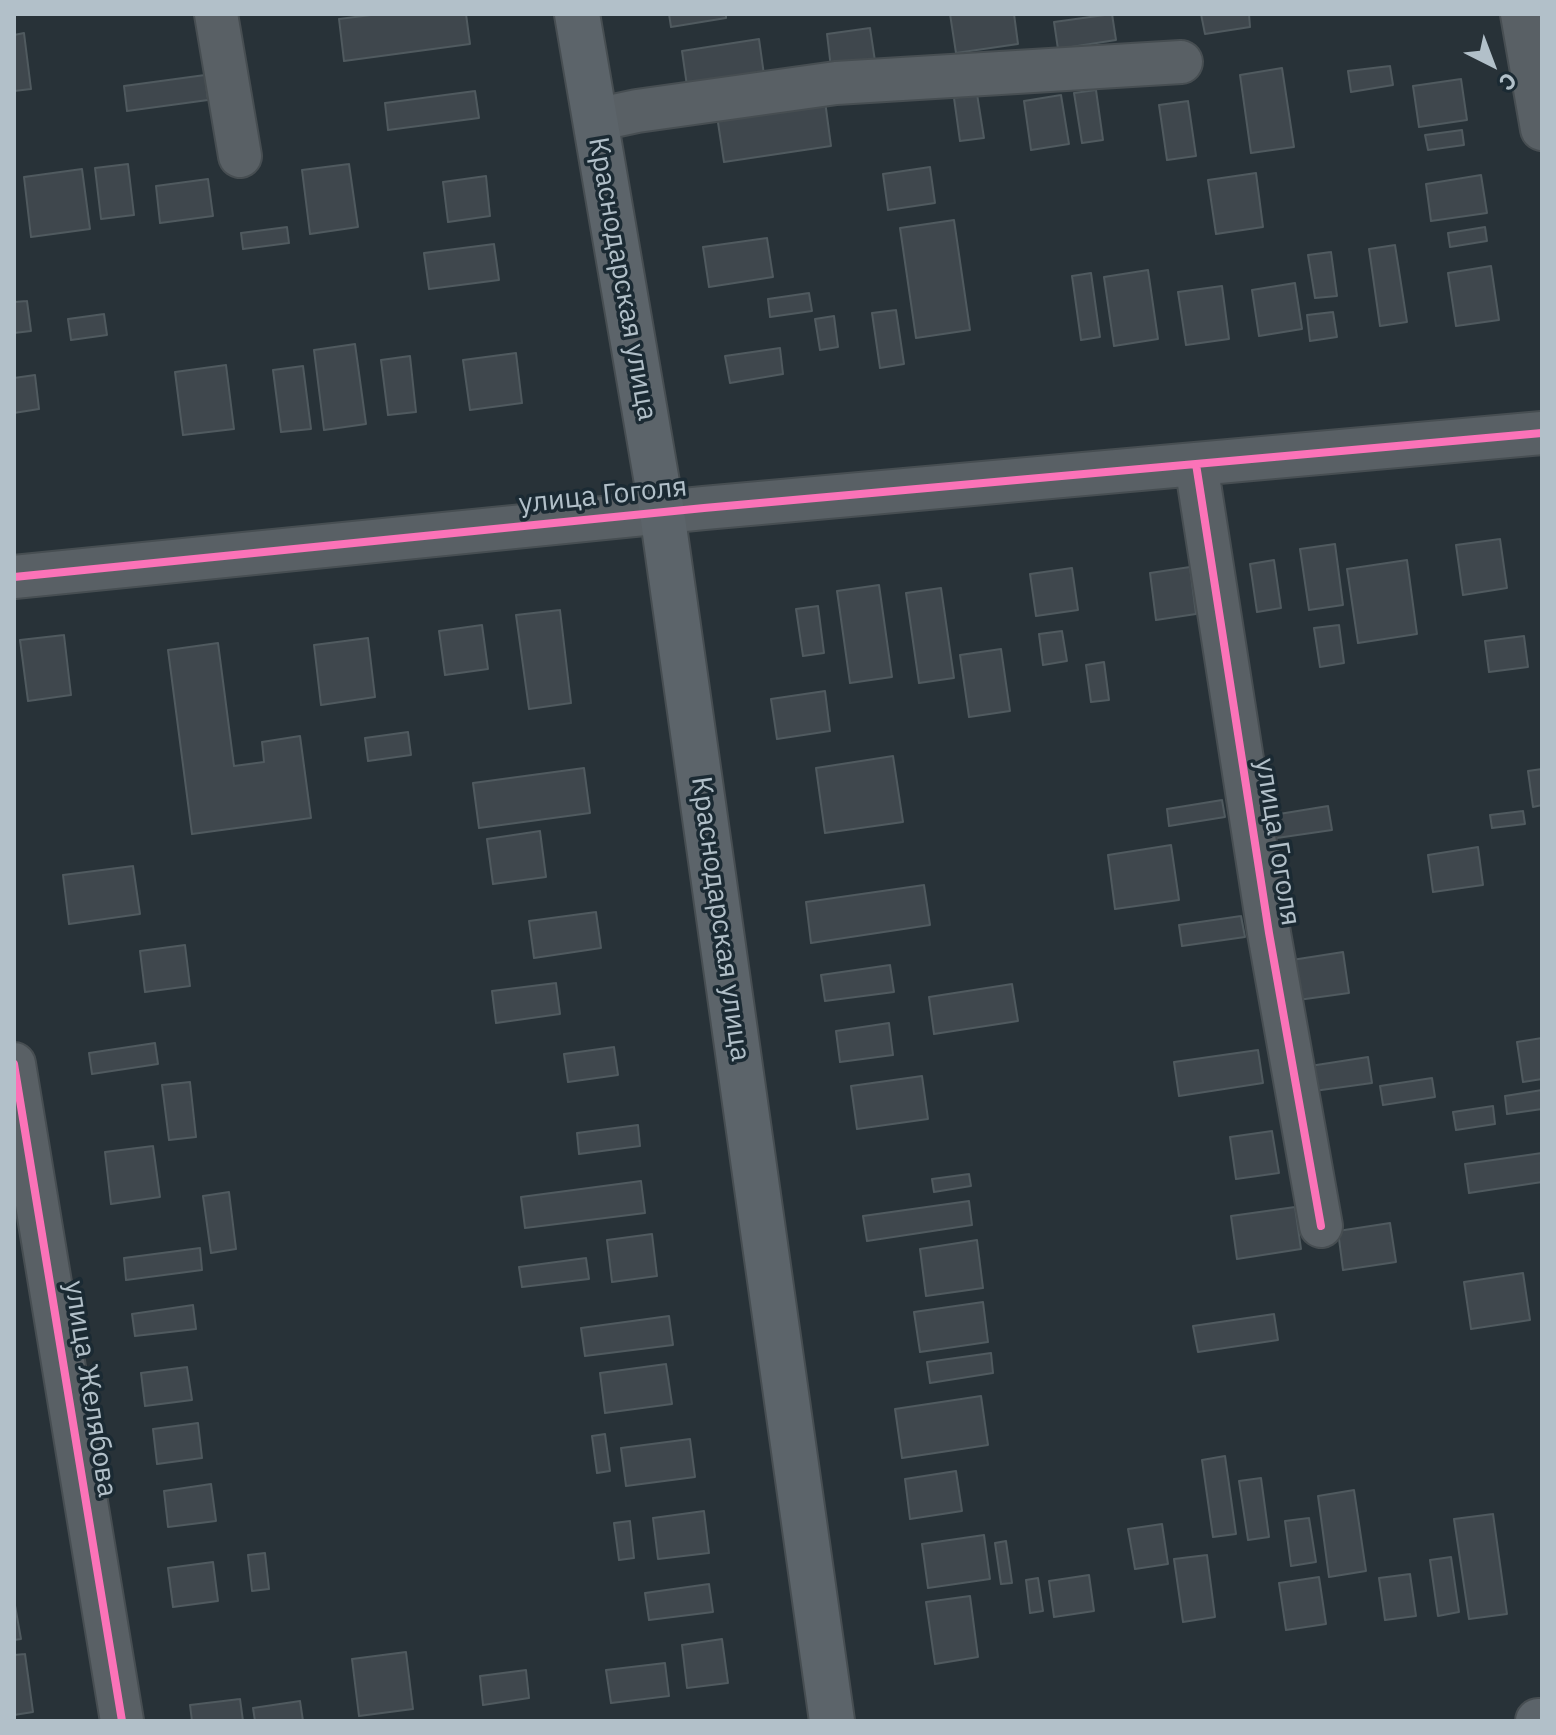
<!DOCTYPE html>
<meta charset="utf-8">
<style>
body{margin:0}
#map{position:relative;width:1556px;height:1735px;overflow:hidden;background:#283238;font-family:"IBM Plex Sans",sans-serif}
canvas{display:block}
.frame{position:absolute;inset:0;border:16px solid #b2c0c9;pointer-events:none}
.north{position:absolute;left:1452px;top:24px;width:80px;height:80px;-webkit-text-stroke:6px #1b2a33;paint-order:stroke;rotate:138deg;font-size:22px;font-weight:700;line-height:32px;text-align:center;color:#b2c0c9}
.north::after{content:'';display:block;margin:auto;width:28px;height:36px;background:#b2c0c9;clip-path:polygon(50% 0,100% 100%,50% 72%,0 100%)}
</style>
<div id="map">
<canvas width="1556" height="1735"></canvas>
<div class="frame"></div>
<div class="north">С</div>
</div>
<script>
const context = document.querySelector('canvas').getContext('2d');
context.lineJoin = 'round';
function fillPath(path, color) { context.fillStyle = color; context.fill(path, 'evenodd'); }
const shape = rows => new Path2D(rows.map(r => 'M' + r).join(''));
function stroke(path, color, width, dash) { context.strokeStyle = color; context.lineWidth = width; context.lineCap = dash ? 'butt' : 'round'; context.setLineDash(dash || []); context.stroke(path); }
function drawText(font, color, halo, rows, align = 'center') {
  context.font = font + ' "IBM Plex Sans",sans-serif'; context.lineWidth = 7; context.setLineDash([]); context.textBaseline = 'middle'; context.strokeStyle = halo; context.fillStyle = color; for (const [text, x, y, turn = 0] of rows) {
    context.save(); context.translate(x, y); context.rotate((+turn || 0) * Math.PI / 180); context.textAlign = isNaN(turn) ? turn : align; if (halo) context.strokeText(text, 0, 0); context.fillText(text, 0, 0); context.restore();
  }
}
const building = shape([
 [379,14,466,14,470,44,344,61,339,19,379,14],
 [669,14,726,14,726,18,671,27,669,14],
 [950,14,1014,14,1018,44,956,53,950,14],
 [1112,14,1116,40,1058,49,1054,22,1112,14],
 [1201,14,1249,14,1250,27,1205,34,1201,14],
 [870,28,875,61,831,68,827,34,870,28],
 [24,33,31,89,14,91,14,35,24,33],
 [759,39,764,75,687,86,682,51,759,39],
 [1390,66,1393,85,1351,92,1348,71,1390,66],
 [1282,68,1294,147,1251,153,1240,75,1282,68],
 [205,75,208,100,127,111,124,86,205,75],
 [1461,79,1467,120,1419,127,1413,86,1461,79],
 [1096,90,1103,140,1082,143,1074,93,1096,90],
 [475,91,479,118,388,130,385,103,475,91],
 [977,94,984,138,960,141,954,98,977,94],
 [1061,95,1069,144,1031,150,1024,101,1061,95],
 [825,101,831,146,724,162,717,116,825,101],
 [1188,101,1196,156,1167,160,1159,105,1188,101],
 [1462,130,1464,145,1428,150,1425,135,1462,130],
 [128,164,134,215,101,219,95,168,128,164],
 [349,164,358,227,310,234,302,170,349,164],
 [930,167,935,203,888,210,883,174,930,167],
 [82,169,90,229,31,237,24,177,82,169],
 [1256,173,1263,227,1216,234,1208,180,1256,173],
 [1481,175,1487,213,1431,221,1426,184,1481,175],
 [486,176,490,216,448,222,443,182,486,176],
 [208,179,213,216,160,223,156,186,208,179],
 [954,220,970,330,916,338,900,228,954,220],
 [287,227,289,243,243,249,241,233,287,227],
 [1485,227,1487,241,1450,247,1448,233,1485,227],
 [767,238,773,277,709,287,703,247,767,238],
 [494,244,499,280,429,289,424,253,494,244],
 [1395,245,1407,322,1380,326,1369,249,1395,245],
 [1331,252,1337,296,1315,298,1308,255,1331,252],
 [1491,266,1499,320,1456,326,1448,273,1491,266],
 [1148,270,1158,339,1114,346,1104,277,1148,270],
 [1091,273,1100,337,1081,340,1072,276,1091,273],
 [1295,283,1302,329,1259,336,1252,290,1295,283],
 [1222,286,1229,339,1186,345,1178,292,1222,286],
 [809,293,812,311,770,317,768,299,809,293],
 [27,301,31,331,14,333,14,302,27,301],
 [896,310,904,364,880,368,872,313,896,310],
 [1333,312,1337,337,1310,341,1307,315,1333,312],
 [104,314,107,335,71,340,68,319,104,314],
 [834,316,838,347,820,350,815,319,834,316],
 [355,344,366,424,324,430,314,350,355,344],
 [780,348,783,374,730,383,725,356,780,348],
 [516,353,522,403,470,410,463,360,516,353],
 [410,356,416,412,388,415,381,360,410,356],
 [226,365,234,429,183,435,175,372,226,365],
 [303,366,311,429,281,432,273,370,303,366],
 [35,375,39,409,14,413,14,378,35,375],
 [1500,539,1507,588,1463,595,1456,545,1500,539],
 [1335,544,1343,605,1309,610,1300,549,1335,544],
 [1274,560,1281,608,1257,612,1250,564,1274,560],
 [1407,560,1417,634,1358,643,1347,569,1407,560],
 [1190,567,1196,614,1156,620,1150,573,1190,567],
 [1072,568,1078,610,1036,616,1030,574,1072,568],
 [879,585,892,677,850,683,837,591,879,585],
 [941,588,954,678,919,683,906,593,941,588],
 [818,606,824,653,803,656,796,609,818,606],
 [560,610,571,703,529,709,516,615,560,610],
 [482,625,488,669,445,675,439,631,482,625],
 [1339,625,1344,663,1320,667,1314,628,1339,625],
 [1062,631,1067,661,1043,665,1039,634,1062,631],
 [64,635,71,695,28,701,20,640,64,635],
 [1524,636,1528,667,1489,672,1485,641,1524,636],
 [368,638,375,697,321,705,314,645,368,638],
 [218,643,234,766,264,762,262,742,300,736,311,818,192,834,168,650,218,643],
 [1001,649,1010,711,969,717,960,655,1001,649],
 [1104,662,1109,700,1091,702,1086,665,1104,662],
 [825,691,830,731,777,739,771,699,825,691],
 [408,732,411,755,368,761,365,738,408,732],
 [893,756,903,822,825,833,816,768,893,756],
 [584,768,590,813,479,828,473,783,584,768],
 [1542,769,1542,805,1533,807,1528,771,1542,769],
 [1222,800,1225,817,1169,826,1167,809,1222,800],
 [1328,806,1332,830,1270,839,1267,816,1328,806],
 [1523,811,1525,824,1492,828,1490,815,1523,811],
 [540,831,546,877,493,884,487,839,540,831],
 [1171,845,1179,900,1115,909,1108,855,1171,845],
 [1478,847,1483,885,1433,892,1428,855,1478,847],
 [133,866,140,914,69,924,63,875,133,866],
 [924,885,930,925,811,943,806,902,924,885],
 [596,912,601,948,534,958,529,921,596,912],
 [1241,916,1245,937,1182,946,1179,925,1241,916],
 [185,945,190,986,145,992,140,951,185,945],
 [1343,952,1349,993,1298,1000,1292,960,1343,952],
 [890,965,894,992,825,1001,821,975,890,965],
 [556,983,560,1014,496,1023,492,991,556,983],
 [1012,984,1018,1021,934,1034,929,997,1012,984],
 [889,1023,893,1055,840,1062,836,1031,889,1023],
 [1542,1038,1542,1079,1523,1082,1517,1042,1542,1038],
 [155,1043,158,1064,92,1074,89,1053,155,1043],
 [614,1047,618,1075,568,1082,564,1054,614,1047],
 [1258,1050,1263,1083,1179,1096,1174,1062,1258,1050],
 [1368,1057,1372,1083,1314,1091,1310,1066,1368,1057],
 [922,1076,928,1119,857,1129,851,1086,922,1076],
 [1432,1078,1435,1097,1383,1105,1380,1086,1432,1078],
 [190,1082,196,1137,169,1140,162,1085,190,1082],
 [1542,1090,1542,1109,1507,1114,1505,1096,1542,1090],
 [1493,1106,1495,1124,1456,1130,1453,1112,1493,1106],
 [638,1125,640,1146,579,1154,577,1133,638,1125],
 [1272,1131,1279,1173,1236,1179,1230,1137,1272,1131],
 [153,1146,160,1197,111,1204,105,1152,153,1146],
 [1542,1153,1542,1182,1469,1193,1465,1164,1542,1153],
 [969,1174,971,1186,934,1192,932,1179,969,1174],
 [641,1181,645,1213,525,1228,521,1197,641,1181],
 [229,1192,236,1249,211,1253,203,1196,229,1192],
 [969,1201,972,1225,867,1241,863,1216,969,1201],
 [1295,1207,1301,1249,1237,1259,1231,1216,1295,1207],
 [1390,1223,1396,1262,1343,1270,1338,1231,1390,1223],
 [652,1234,657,1276,612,1282,607,1240,652,1234],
 [977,1240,983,1288,926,1296,920,1249,977,1240],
 [200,1248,202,1270,126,1280,124,1258,200,1248],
 [586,1258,589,1279,522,1287,519,1267,586,1258],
 [1523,1273,1530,1320,1471,1329,1464,1282,1523,1273],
 [983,1302,988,1342,920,1352,914,1312,983,1302],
 [193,1305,196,1329,135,1336,132,1314,193,1305],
 [1274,1314,1278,1340,1198,1352,1193,1326,1274,1314],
 [669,1316,673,1345,585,1356,581,1328,669,1316],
 [991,1353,993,1373,930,1383,927,1362,991,1353],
 [666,1364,672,1404,605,1413,600,1373,666,1364],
 [187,1367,192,1400,145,1406,141,1373,187,1367],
 [981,1396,988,1445,902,1458,895,1409,981,1396],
 [198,1423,202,1458,157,1464,153,1429,198,1423],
 [605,1434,610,1471,597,1473,592,1436,605,1434],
 [690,1439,695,1477,626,1486,621,1448,690,1439],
 [1225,1456,1236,1534,1213,1537,1202,1460,1225,1456],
 [956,1471,962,1511,910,1519,905,1479,956,1471],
 [1261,1478,1269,1537,1248,1540,1239,1481,1261,1478],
 [211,1484,216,1521,168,1527,164,1491,211,1484],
 [1354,1490,1366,1571,1329,1577,1318,1496,1354,1490],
 [704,1511,709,1553,658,1559,653,1518,704,1511],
 [1493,1514,1507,1614,1469,1619,1454,1519,1493,1514],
 [1309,1518,1316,1562,1291,1566,1285,1521,1309,1518],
 [630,1521,634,1558,619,1560,614,1523,630,1521],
 [1162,1524,1168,1564,1135,1569,1128,1529,1162,1524],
 [984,1535,990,1579,928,1588,922,1544,984,1535],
 [1006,1541,1012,1583,1001,1584,995,1543,1006,1541],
 [265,1553,269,1589,252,1591,248,1555,265,1553],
 [1207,1555,1215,1617,1183,1622,1174,1559,1207,1555],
 [1451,1557,1459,1612,1438,1616,1430,1560,1451,1557],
 [213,1562,218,1601,173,1607,168,1568,213,1562],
 [1410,1574,1416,1616,1385,1620,1379,1578,1410,1574],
 [1089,1575,1094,1611,1054,1617,1049,1581,1089,1575],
 [1319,1577,1326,1624,1286,1630,1279,1583,1319,1577],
 [1038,1578,1043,1611,1030,1613,1026,1580,1038,1578],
 [709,1584,713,1612,649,1620,645,1593,709,1584],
 [970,1596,978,1657,935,1664,926,1602,970,1596],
 [14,1600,21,1639,14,1640,14,1600],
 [722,1639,728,1683,687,1688,682,1645,722,1639],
 [406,1652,413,1709,359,1716,352,1659,406,1652],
 [25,1654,33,1712,14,1715,14,1655,25,1654],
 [665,1663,669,1696,611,1703,606,1670,665,1663],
 [526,1670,529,1698,483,1705,480,1676,526,1670],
 [240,1699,243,1721,192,1721,190,1705,240,1699],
 [300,1701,303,1721,255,1721,253,1708,300,1701]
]);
const minor = shape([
 [216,14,240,156],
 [1522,14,1542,129],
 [595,120,637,111,836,83,1181,62],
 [1196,464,1269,933,1321,1226],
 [14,577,704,508,1542,433],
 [14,1064,122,1721]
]);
const secondary = shape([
 [577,14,662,512,832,1721],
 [1538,1721,1542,1721]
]);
const cycleway = shape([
 [1196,464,1269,933,1321,1226],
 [14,577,704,508,1542,433],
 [14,1064,122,1721]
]);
const streetNames = [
 ["Краснодарская улица",622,279,80],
 ["улица Гоголя",603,496,-6],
 ["улица Гоголя",1277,842,81],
 ["Краснодарская улица",720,919,82],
 ["улица Желябова",90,1389,81]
];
fillPath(building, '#3f474d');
stroke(building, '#505a5f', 2);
stroke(minor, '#474e52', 46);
stroke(secondary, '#474e52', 48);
stroke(minor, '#596065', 42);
stroke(secondary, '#5c646a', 44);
stroke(cycleway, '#fb73b8', 8);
drawText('28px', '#b2c0c9', '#1b2a33', streetNames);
</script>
